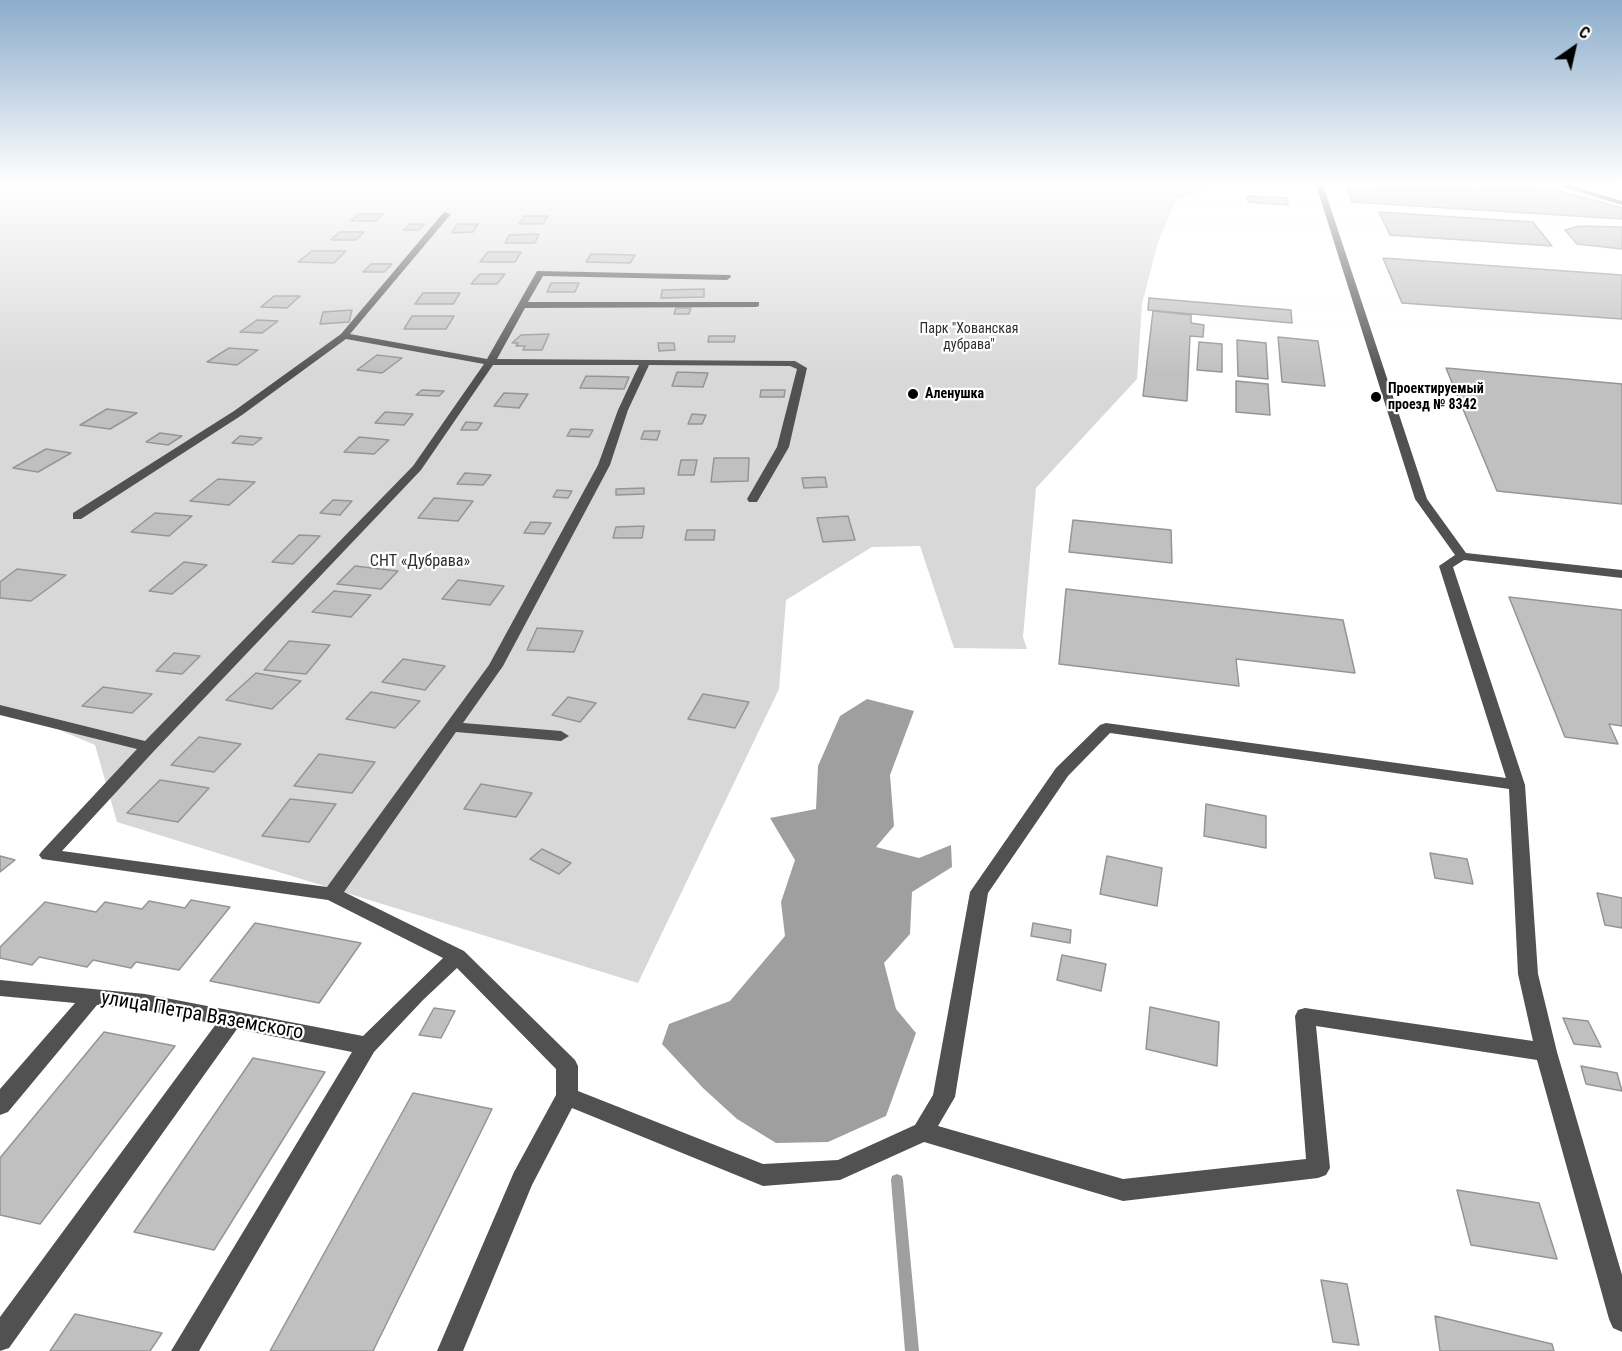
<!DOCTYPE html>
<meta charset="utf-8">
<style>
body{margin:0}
#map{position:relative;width:1622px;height:1351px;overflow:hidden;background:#fff;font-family:"Roboto Condensed",sans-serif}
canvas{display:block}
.north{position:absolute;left:1544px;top:18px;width:60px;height:60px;-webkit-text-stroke:4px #fff;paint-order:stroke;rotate:34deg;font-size:16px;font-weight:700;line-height:24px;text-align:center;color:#000}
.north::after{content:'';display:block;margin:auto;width:21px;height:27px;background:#000;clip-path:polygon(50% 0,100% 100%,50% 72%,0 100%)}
</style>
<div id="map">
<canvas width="1622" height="1351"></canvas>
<div class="north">С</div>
</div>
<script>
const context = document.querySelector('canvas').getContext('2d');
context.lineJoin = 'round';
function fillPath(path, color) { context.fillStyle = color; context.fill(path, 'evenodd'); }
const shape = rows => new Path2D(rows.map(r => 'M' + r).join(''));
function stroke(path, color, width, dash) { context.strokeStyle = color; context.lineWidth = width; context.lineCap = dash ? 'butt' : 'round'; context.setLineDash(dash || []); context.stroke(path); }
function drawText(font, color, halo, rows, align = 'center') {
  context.font = font + ' "Roboto Condensed",sans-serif'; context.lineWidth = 4.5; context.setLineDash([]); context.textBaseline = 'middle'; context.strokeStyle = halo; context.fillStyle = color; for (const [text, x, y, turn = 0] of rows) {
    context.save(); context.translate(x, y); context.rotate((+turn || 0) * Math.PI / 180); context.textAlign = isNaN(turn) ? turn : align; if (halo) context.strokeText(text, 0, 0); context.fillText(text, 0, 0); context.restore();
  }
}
const green = shape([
 [0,185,1212,185,1176,200,1158,242,1142,304,1137,379,1036,488,1023,637,1027,649,954,648,920,546,872,547,786,600,779,689,638,983,117,822,95,745,0,705]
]);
const water = shape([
 [867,699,914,711,890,775,894,826,876,847,919,858,951,845,952,867,912,892,910,934,884,963,896,1009,916,1033,886,1116,828,1142,776,1143,737,1119,703,1088,662,1044,669,1024,730,1001,785,936,781,902,795,860,770,818,816,809,818,766,840,716]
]);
const stream = shape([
 [897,1174,902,1176,903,1180,919,1351,905,1351,891,1180,892,1176,897,1174]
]);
const building = shape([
 [1346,185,1545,187,1622,208,1622,219,1352,202,1346,185],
 [1247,196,1287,198,1288,205,1248,202,1247,196],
 [1379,212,1533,222,1552,246,1390,235,1379,212],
 [358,214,383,214,376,221,351,221,358,214],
 [525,216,548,216,543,224,519,224,525,216],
 [410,224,425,224,419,230,404,230,410,224],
 [457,224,478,224,473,232,452,233,457,224],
 [1579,226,1622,227,1622,249,1577,244,1565,230,1579,226],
 [339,232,364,232,356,240,331,240,339,232],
 [539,234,535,243,505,243,509,235,539,234],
 [312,251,346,251,334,263,298,262,312,251],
 [488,252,521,252,515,262,480,262,488,252],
 [591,254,635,255,630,263,586,262,591,254],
 [1383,258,1622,275,1622,319,1402,303,1383,258],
 [371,264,392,264,384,272,363,272,371,264],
 [480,274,505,274,497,284,471,284,480,274],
 [551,283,579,283,575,292,547,292,551,283],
 [704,289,704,297,661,298,662,290,704,289],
 [423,293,460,293,453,304,415,304,423,293],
 [274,296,300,296,287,308,261,307,274,296],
 [1149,298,1291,310,1292,323,1148,310,1149,298],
 [676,308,691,308,689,314,674,314,676,308],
 [352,310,349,322,320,324,323,312,352,310],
 [1153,311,1191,315,1191,323,1204,325,1203,337,1190,336,1187,401,1143,396,1153,311],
 [412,316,454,316,446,329,404,329,412,316],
 [257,320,278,321,262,333,240,332,257,320],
 [549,334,542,350,523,350,525,346,516,346,518,343,512,343,521,335,549,334],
 [709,336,735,336,734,342,708,342,709,336],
 [1278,337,1318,341,1325,386,1282,382,1278,337],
 [1237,340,1266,343,1268,379,1238,376,1237,340],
 [1199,342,1222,344,1222,372,1197,370,1199,342],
 [658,343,674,343,675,350,659,351,658,343],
 [229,348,258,350,237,365,207,362,229,348],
 [377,355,402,358,382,373,357,370,377,355],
 [1446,368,1622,384,1622,504,1497,491,1446,368],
 [677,372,708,373,703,387,672,386,677,372],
 [586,376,629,377,624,389,580,388,586,376],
 [1236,381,1268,384,1270,415,1236,412,1236,381],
 [422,390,444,391,439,396,416,395,422,390],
 [761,390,785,390,784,397,760,397,761,390],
 [504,393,528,394,519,408,494,406,504,393],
 [107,409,137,413,110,429,80,425,107,409],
 [385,412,413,414,404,425,375,423,385,412],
 [692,414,706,415,702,424,688,424,692,414],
 [466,422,482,423,477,430,461,430,466,422],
 [571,429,593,430,589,437,567,436,571,429],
 [644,431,660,431,657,440,641,439,644,431],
 [160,433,182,436,168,445,146,442,160,433],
 [240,436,262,438,253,445,232,443,240,436],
 [359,437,389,440,374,454,344,452,359,437],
 [46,449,71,453,38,472,13,468,46,449],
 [714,458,749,458,748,481,711,482,714,458],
 [681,460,697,460,694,475,678,475,681,460],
 [465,473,491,475,483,485,457,484,465,473],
 [825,477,827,487,804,488,802,478,825,477],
 [218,479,255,482,229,505,190,501,218,479],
 [644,488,644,494,616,495,616,489,644,488],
 [557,490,572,491,568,498,553,497,557,490],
 [434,498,473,501,458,521,418,518,434,498],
 [333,500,352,501,340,515,320,513,333,500],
 [155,513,192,516,169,536,131,532,155,513],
 [848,516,855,540,823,542,817,518,848,516],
 [1073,520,1171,530,1172,563,1069,552,1073,520],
 [531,522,551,523,544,534,524,533,531,522],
 [644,526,642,538,613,538,616,527,644,526],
 [687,530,715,530,714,540,685,540,687,530],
 [299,535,320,536,293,564,272,562,299,535],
 [184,562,207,565,172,594,149,591,184,562],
 [355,566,398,571,381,589,337,584,355,566],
 [17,569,66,575,31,601,0,598,0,582,17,569],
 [458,580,504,586,490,605,442,599,458,580],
 [1066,589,1343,620,1355,673,1236,659,1239,686,1059,664,1066,589],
 [334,591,371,595,351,617,312,612,334,591],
 [1509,597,1622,610,1622,726,1609,724,1618,744,1565,737,1509,597],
 [537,628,583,631,574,652,527,650,537,628],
 [289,641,330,645,306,674,264,670,289,641],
 [174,653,200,656,182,674,156,671,174,653],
 [403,659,445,666,425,690,382,682,403,659],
 [256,673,301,681,272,709,226,700,256,673],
 [103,687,152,694,132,713,82,706,103,687],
 [371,692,420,701,395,728,346,719,371,692],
 [703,694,749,702,735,728,688,719,703,694],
 [568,697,596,703,580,722,552,715,568,697],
 [199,737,241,744,214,772,171,765,199,737],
 [319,754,375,762,352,793,294,786,319,754],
 [160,780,209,788,178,822,127,813,160,780],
 [481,784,532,793,516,817,464,809,481,784],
 [290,799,336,804,309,842,262,836,290,799],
 [1206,804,1266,816,1266,848,1204,836,1206,804],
 [542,849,571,863,559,874,530,859,542,849],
 [1430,853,1467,859,1473,884,1435,878,1430,853],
 [0,856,15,860,0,872,0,856],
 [1107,856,1162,868,1157,906,1100,894,1107,856],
 [1597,893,1622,898,1622,928,1605,925,1597,893],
 [191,900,230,907,179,970,136,962,131,968,93,960,87,967,39,957,32,965,0,958,0,947,45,902,96,912,105,902,142,909,149,901,185,908,191,900],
 [255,923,361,943,319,1003,210,981,255,923],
 [1033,923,1071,930,1070,943,1031,936,1033,923],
 [1062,955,1106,964,1101,991,1057,980,1062,955],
 [1150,1007,1219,1022,1217,1066,1146,1049,1150,1007],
 [434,1008,455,1011,441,1038,419,1035,434,1008],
 [1563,1018,1588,1021,1601,1047,1574,1044,1563,1018],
 [104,1032,175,1046,40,1224,0,1215,0,1158,104,1032],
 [253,1058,325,1072,214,1250,134,1232,253,1058],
 [1581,1066,1617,1073,1622,1091,1586,1084,1581,1066],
 [413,1093,492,1109,373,1351,270,1351,413,1093],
 [1457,1190,1539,1203,1557,1259,1471,1245,1457,1190],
 [1321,1280,1347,1284,1359,1345,1333,1342,1321,1280],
 [75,1314,162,1333,150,1351,50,1351,75,1314],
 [1435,1316,1552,1344,1554,1351,1440,1351,1435,1316]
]);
const minor = shape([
 [1316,185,1323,185,1427,499,1466,553,1622,570,1622,578,1464,560,1453,567,1525,785,1538,974,1557,1052,1622,1275,1622,1332,1613,1328,1609,1319,1537,1060,1316,1026,1330,1168,1326,1175,1318,1178,1123,1201,924,1142,840,1180,763,1186,572,1108,532,1185,463,1351,437,1351,514,1172,556,1095,556,1069,457,968,423,1000,374,1052,199,1351,171,1351,352,1052,237,1029,9,1348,0,1351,0,1317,216,1024,145,1010,97,1005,8,1112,0,1115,0,1089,75,1003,0,996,0,980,145,994,363,1036,443,958,328,900,42,859,39,855,42,851,137,749,0,715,0,705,145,741,413,466,484,364,346,339,242,415,81,519,73,519,73,513,234,411,341,334,444,212,451,214,350,334,487,359,537,271,730,275,731,277,727,280,543,276,528,302,759,302,759,306,756,307,525,308,497,359,795,361,807,368,789,447,757,502,749,502,747,499,777,447,797,369,790,366,649,365,628,410,610,465,503,666,463,723,561,731,569,736,561,741,456,732,344,892,464,951,575,1060,578,1066,578,1091,763,1164,838,1160,915,1125,933,1095,970,892,1056,768,1100,725,1106,723,1506,778,1439,566,1455,555,1415,499,1316,185],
 [493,365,639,365,618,410,598,465,489,665,327,887,62,851,154,751,421,470,493,365],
 [1110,733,1509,789,1518,974,1533,1041,1305,1008,1298,1010,1295,1016,1306,1159,1123,1179,938,1126,955,1097,988,893,1068,776,1110,733],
 [1557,185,1568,185,1622,201,1622,205,1557,185]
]);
const markers = [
 [913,394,6,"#000"],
 [1376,397,6,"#000"]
];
const farParknames = [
 ["Парк \"Хованская",969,329],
 ["дубрава\"",969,345]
];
const farPoinames = [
 ["Проектируемый",1388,389],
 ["проезд № 8342",1388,405],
 ["Аленушка",925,394]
];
const parkNames = [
 ["СНТ «Дубрава»",420,562]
];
const nearStreetnames = [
 ["улица Петра Вяземского",202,1016,10]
];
fillPath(green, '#d8d8d8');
fillPath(water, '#9f9f9f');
fillPath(stream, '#9f9f9f');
fillPath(building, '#c0c0c0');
stroke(building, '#959595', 1.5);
fillPath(minor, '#515151');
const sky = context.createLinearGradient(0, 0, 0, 374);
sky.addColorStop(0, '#8baccb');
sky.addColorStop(0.49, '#fff');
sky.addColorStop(1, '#ffffff00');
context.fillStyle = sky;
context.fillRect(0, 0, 1622, 374);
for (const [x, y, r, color] of markers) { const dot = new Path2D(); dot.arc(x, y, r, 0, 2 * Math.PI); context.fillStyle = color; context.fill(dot); stroke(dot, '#fff', 2); }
drawText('14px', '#2f2f2f', '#fff', farParknames);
drawText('bold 14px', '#000', '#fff', farPoinames, 'left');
drawText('16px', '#2f2f2f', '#fff', parkNames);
drawText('20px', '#000', '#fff', nearStreetnames);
</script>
